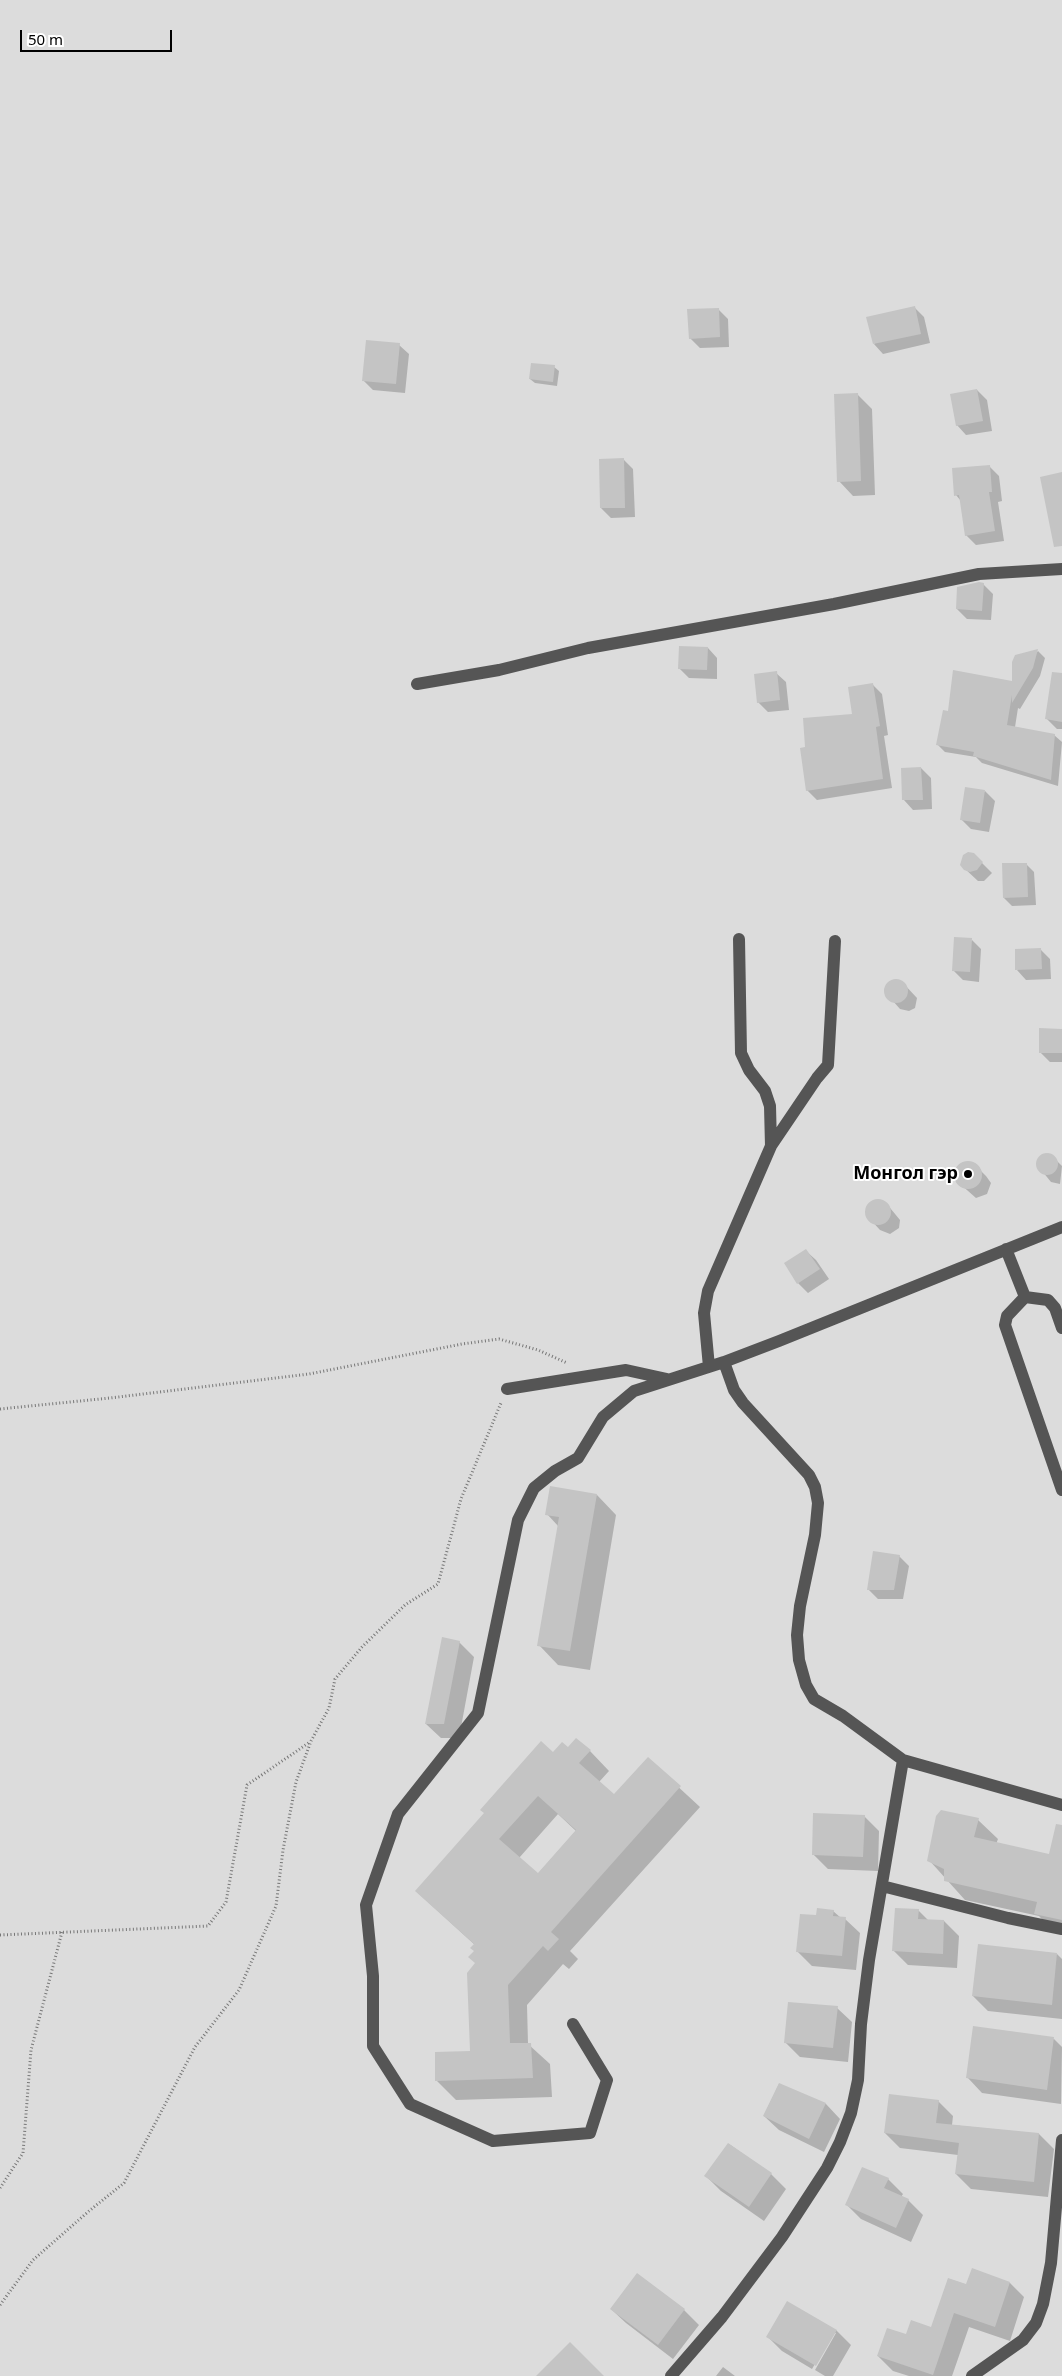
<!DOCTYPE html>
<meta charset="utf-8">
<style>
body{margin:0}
#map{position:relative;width:1062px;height:2376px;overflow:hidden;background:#fff;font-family:"Noto Sans",sans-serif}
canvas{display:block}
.scale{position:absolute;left:20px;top:30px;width:152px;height:22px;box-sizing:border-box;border:2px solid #000;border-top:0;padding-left:6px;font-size:15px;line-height:18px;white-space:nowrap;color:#000;-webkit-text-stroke:4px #fff;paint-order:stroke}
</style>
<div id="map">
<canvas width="1062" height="2376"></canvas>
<div class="scale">50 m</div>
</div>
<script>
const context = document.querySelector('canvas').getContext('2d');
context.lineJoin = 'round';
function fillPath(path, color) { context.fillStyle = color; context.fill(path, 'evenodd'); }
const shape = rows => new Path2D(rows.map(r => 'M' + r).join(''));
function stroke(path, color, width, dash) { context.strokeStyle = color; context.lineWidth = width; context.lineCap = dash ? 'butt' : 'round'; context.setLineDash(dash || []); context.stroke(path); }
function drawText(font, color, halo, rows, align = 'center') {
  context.font = font + ' "Noto Sans",sans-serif'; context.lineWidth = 4; context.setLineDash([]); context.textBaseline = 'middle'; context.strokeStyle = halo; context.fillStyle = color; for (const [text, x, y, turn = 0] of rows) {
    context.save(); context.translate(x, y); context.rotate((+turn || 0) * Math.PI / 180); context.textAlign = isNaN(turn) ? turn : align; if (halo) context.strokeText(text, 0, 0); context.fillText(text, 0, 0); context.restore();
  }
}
const green = shape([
 [0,0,1062,0,1062,2376,0,2376]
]);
const shadow = shape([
 [914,307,924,317,930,343,883,354,874,344],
 [718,309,728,319,729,347,700,348,690,338],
 [399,345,409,354,405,393,373,390,363,380],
 [554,367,559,371,557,386,535,383,530,379],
 [977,390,987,400,992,431,966,435,957,425],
 [857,394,872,409,875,495,853,496,839,481],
 [624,460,633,469,635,517,611,518,601,508],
 [989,466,999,476,1002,501,998,502,1004,541,976,545,966,535,961,501,956,495],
 [983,584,993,594,991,620,967,619,957,609],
 [708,648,717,658,717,679,689,678,679,668],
 [1038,651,1045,658,1040,676,1020,709,1018,708,1015,727,1054,735,1062,742,1058,786,982,763,976,757,945,752,938,745,949,712,1013,682],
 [776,673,786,682,789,710,768,712,758,702],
 [873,685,882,694,888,735,884,736,892,788,817,800,807,790,806,748,854,715],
 [1062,695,1062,729,1057,729,1047,719],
 [921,768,931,778,932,809,913,810,904,800],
 [985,791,995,801,989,832,971,829,961,819],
 [974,855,992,873,984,881,978,881,963,867],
 [1026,864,1034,872,1036,905,1012,906,1004,898],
 [972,940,981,949,979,982,963,980,954,971],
 [1041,950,1050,959,1051,979,1026,980,1017,970],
 [896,981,902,982,917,998,915,1008,909,1011,900,1009,886,993,887,986],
 [1062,1030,1062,1062,1050,1062,1040,1052],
 [1046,1155,1052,1156,1062,1166,1060,1184,1051,1182,1038,1166,1038,1160],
 [968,1163,976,1166,986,1176,991,1183,987,1194,976,1198,959,1183,956,1172,961,1165],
 [879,1200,886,1203,900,1220,899,1228,890,1234,880,1230,870,1219,867,1213,871,1202],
 [806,1251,816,1260,829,1279,808,1293,798,1283,786,1264],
 [597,1495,616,1515,590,1670,558,1665,539,1645,559,1527,547,1514],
 [899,1556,909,1566,903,1599,878,1599,868,1589],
 [459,1642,474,1657,459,1738,441,1738,426,1724],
 [568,1749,590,1751,609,1771,599,1782,615,1796,648,1759,700,1807,570,1951,578,1959,569,1969,563,1964,527,2005,528,2044,550,2064,552,2097,456,2100,437,2081,471,2053,477,1964,475,1945,416,1891,553,1754],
 [558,1814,576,1831,538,1874,519,1858],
 [864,1816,879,1831,878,1871,828,1869,813,1854],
 [978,1820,998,1839,996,1844,1050,1855,1062,1846,1062,1934,1055,1933,1039,1916,965,1900,929,1860],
 [918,1910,929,1921,944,1921,959,1936,957,1968,908,1965,893,1950],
 [833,1911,841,1918,845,1919,860,1933,856,1970,812,1966,797,1951,817,1917],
 [1057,1954,1062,1959,1062,2019,988,2011,973,1996],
 [837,2008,852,2022,848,2062,800,2057,785,2042],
 [1054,2039,1062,2047,1061,2104,982,2093,968,2078],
 [779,2084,826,2104,840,2119,824,2152,779,2130,764,2116],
 [938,2101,953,2116,952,2125,1039,2134,1054,2149,1048,2197,971,2189,956,2174,958,2155,900,2148,885,2133],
 [729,2144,771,2174,786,2189,764,2221,721,2191,706,2176],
 [888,2179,903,2194,901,2197,908,2200,923,2215,911,2242,861,2219,846,2204],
 [1010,2283,1024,2297,1010,2341,969,2327,952,2376,909,2376,893,2371,878,2356,907,2336,932,2328,967,2285],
 [611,2309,684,2310,699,2325,673,2359,626,2323],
 [836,2330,851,2345,833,2376,825,2376,815,2370,836,2333,833,2333,812,2369,782,2351,767,2336],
 [723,2367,735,2376,716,2376]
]);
const building = shape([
 [915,306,921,334,873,344,866,317],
 [719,308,720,337,689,339,687,309],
 [366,340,400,343,396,384,362,381],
 [531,363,555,365,553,382,529,379],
 [977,389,983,421,956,426,950,394],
 [858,393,861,481,837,482,834,394],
 [624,458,625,508,600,508,599,459],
 [990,465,992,492,989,492,995,531,965,536,959,495,954,496,952,468],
 [1062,472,1062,546,1054,547,1040,477],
 [979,582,984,583,982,611,956,609,957,587],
 [679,646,708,647,707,670,678,669],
 [1038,649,1033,668,1012,703,1012,695,1007,725,1055,734,1051,780,973,756,974,752,936,745,943,710,948,711,953,670,1012,681,1012,662,1015,655],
 [777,671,780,700,757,703,754,674],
 [1052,672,1062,673,1062,722,1045,719],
 [873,683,880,726,876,727,883,779,806,791,800,748,805,747,803,718,852,714,848,687],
 [921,767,923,800,902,800,901,768],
 [965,787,985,790,980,823,960,820],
 [968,852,974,853,983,862,977,870,970,872,964,870,960,865,963,855],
 [1002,863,1027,863,1028,897,1003,898],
 [954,937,972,938,970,972,952,971],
 [1041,948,1042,969,1015,970,1015,949],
 '884 991a12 12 0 1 1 24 0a12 12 0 1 1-24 0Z',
 [1039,1028,1062,1029,1062,1053,1039,1053],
 '1036 1164a11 11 0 1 1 22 0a11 11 0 1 1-22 0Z',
 '954 1175a14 14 0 1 1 28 0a14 14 0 1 1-28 0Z',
 '865 1212a13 13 0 1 1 26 0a13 13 0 1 1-26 0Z',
 [806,1249,820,1269,797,1284,784,1263],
 [550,1486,597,1494,570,1651,537,1646,559,1517,545,1515],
 [873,1551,900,1555,894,1590,867,1590],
 [442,1637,460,1641,444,1724,425,1724],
 [576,1738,591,1750,579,1763,614,1794,648,1757,681,1786,551,1932,559,1939,548,1951,543,1946,508,1985,510,2043,531,2043,533,2078,435,2081,435,2052,470,2051,467,1973,475,1963,468,1957,474,1951,470,1948,474,1944,415,1891,484,1813,480,1810,541,1741,553,1752,562,1742,568,1747],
 [538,1796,576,1830,538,1873,499,1839],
 [941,1810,979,1818,974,1837,1049,1854,1056,1824,1062,1825,1062,1920,1034,1914,1037,1902,944,1881,944,1869,927,1861,936,1816],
 [813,1813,865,1815,863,1857,812,1855],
 [817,1908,834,1910,833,1916,846,1917,842,1956,796,1952,800,1914,816,1915],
 [895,1908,919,1909,918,1919,944,1920,943,1954,892,1951],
 [978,1944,1057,1953,1052,2005,972,1996],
 [788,2002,838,2006,833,2048,784,2043],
 [973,2026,1054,2037,1047,2090,966,2078],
 [779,2083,826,2103,809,2139,763,2116],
 [889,2094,939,2100,936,2123,1039,2133,1034,2182,955,2174,959,2143,884,2133],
 [728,2143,772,2173,749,2207,704,2176],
 [862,2167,889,2178,884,2188,909,2199,896,2228,845,2205],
 [972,2268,1010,2282,995,2327,954,2313,933,2375,877,2356,887,2328,906,2334,911,2320,931,2327,948,2278,966,2284],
 [637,2273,685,2309,658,2345,610,2309],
 [787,2301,837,2330,816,2366,766,2337],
 [570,2342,604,2376,536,2376]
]);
const path = shape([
 [0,1409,110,1398,309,1374,462,1344,499,1339,538,1350,567,1363],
 [0,1935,208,1926,226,1902,247,1785,310,1742],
 [0,2188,23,2153,31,2050,62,1932],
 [0,2305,33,2260,89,2211,124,2183,195,2047,239,1990,276,1906,283,1850,296,1782,311,1741,329,1708,335,1679,362,1647,405,1605,438,1584,461,1499,501,1403]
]);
const minor = shape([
 [417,684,499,670,588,648,834,604,979,574,1062,569],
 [739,939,741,1053,749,1070,765,1091,770,1106,771,1146],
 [1006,1249,1025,1297],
 [1025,1297,1007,1316,1005,1325,1062,1490],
 [1025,1297,1048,1300,1055,1308,1062,1328],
 [709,1367,704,1313,708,1291,771,1146,817,1078,828,1065,835,941],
 [507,1389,626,1370,667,1379],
 [903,1760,1062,1805],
 [882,1886,1008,1918,1062,1929],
 [573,2024,607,2080,590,2133,493,2141,410,2104,373,2046,373,1976,366,1905,398,1814,478,1713,518,1520,534,1488,555,1471,578,1458,603,1417,634,1391,724,1362,779,1341,1062,1227],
 [671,2376,722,2317,782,2237,827,2168,840,2142,851,2113,858,2080,861,2024,869,1960,903,1760,843,1716,814,1699,806,1685,799,1660,797,1635,800,1606,815,1535,818,1503,815,1487,809,1475,743,1403,734,1390,724,1362],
 [972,2376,1023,2340,1036,2323,1043,2304,1051,2263,1062,2140]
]);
const markers = [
 [968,1174,5,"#000"]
];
const poiNames = [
 ["Монгол гэр",958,1174]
];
fillPath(green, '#dcdcdc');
fillPath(shadow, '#0003');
fillPath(building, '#c4c4c4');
stroke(path, '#777', 3, [1, 2.5]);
stroke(minor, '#555', 12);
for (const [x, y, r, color] of markers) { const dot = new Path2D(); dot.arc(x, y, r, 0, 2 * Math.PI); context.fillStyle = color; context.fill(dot); stroke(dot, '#fff', 2); }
drawText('bold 18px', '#000', '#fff', poiNames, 'right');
</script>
